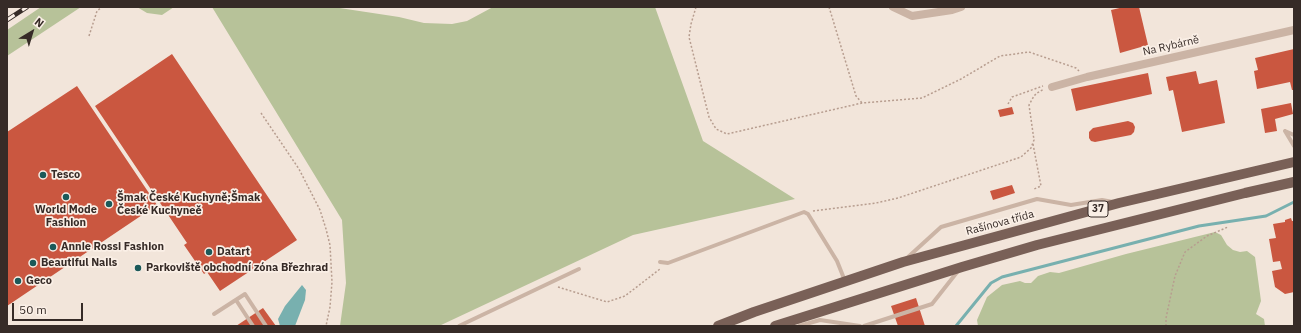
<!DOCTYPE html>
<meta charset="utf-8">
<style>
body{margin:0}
#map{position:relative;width:1301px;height:333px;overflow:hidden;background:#f2e5da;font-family:"IBM Plex Sans",sans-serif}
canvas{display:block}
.frame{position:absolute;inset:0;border:8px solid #362b27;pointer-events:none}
.north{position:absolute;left:12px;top:12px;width:40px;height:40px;-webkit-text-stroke:3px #faefe6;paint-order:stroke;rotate:38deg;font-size:11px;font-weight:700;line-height:16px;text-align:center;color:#362b27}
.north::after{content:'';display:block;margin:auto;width:14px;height:18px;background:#362b27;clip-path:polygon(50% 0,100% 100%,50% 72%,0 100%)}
.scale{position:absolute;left:12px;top:303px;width:71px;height:18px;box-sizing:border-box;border:2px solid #362b27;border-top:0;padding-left:5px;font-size:12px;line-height:14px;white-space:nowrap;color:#362b27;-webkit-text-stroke:3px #faefe6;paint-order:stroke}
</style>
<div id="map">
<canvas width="1301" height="333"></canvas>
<div class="frame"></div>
<div class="north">N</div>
<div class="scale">50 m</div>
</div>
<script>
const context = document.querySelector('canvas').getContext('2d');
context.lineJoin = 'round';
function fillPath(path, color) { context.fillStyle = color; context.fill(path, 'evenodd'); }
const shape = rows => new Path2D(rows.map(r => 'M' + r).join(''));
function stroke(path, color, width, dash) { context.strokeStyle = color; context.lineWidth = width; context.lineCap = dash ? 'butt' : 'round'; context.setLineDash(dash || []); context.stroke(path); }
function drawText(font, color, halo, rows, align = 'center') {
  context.font = font + ' "IBM Plex Sans",sans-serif'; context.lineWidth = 3.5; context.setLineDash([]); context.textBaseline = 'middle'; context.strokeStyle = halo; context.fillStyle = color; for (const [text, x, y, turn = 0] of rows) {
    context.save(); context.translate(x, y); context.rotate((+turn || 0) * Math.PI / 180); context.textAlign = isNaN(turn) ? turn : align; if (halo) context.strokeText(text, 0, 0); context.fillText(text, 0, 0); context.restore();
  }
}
const green = shape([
 [41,7,81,7,7,56,7,30],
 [137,7,174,7,162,15,147,13],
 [212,7,333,7,399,17,424,23,452,24,467,21,493,7,655,7,703,141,795,199,633,235,439,326,340,326,346,283,342,220],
 [1215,232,1221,235,1227,245,1233,250,1240,252,1247,251,1255,257,1261,301,1256,314,1264,319,1265,326,978,326,977,320,987,297,1002,285,1020,281,1025,283,1031,283,1038,276,1050,272,1059,273,1126,254]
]);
const water = shape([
 [302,285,306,290,305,300,295,326,280,326,278,319,285,306]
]);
const stream = shape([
 [956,326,991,283,1002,277,1199,226,1266,216,1294,202]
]);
const building = shape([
 [1124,7,1139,7,1148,45,1120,53,1111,10],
 [1294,49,1294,90,1292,90,1290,82,1257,89,1254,71,1258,70,1255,58],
 [172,54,297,240,220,291,207,272,204,274,184,245,187,243,95,106],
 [1196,71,1199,84,1217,80,1225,123,1182,132,1173,90,1169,91,1166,77],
 [1148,73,1152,94,1076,111,1071,89],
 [77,86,157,205,7,306,7,132],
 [1291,103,1293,114,1275,119,1277,131,1265,133,1261,109],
 [1012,107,1014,114,1000,117,998,110],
 [1128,121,1133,123,1135,127,1134,132,1131,135,1095,142,1091,141,1089,138,1089,132,1093,128],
 [1012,185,1015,193,993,200,990,191],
 [1291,218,1292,221,1294,221,1294,292,1285,294,1275,287,1272,271,1282,269,1280,261,1273,262,1269,239,1276,238,1273,224,1285,222,1285,220],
 [916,298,925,326,898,326,891,306],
 [263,308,276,326,236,326]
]);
const path = shape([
 [696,7,691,24,689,37,709,117,716,129,727,134,862,103,922,98,961,79,1000,56,1029,52,1076,68,1079,71],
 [829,7,856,96,862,103],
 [89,36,97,11,102,7],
 [1008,104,1012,97,1043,86],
 [261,113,299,169,320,210,326,229,330,245,332,282,330,307,326,326],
 [1033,144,1041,186,1034,189],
 [813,211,876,203,898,198,1021,157,1031,148,1034,140,1029,105,1034,96,1037,93,1044,89],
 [558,287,607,302,625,296,660,269],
 [1166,326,1166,318,1175,276,1185,252,1207,236,1228,227]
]);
const lane = shape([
 [1285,131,1294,146],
 [1285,131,1294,135],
 [907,258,941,227,1037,199,1071,205,1102,200,1113,202],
 [660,262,668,263,804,212,808,214,837,261,845,281],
 [236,300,253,326],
 [214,314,245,294,266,326],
 [459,326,579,269],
 [799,326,820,320,860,326],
 [864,326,932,304,958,271]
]);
const street = shape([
 [893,7,912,16,952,10,961,7],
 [1052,87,1087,77,1294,30]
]);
const primary = shape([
 [718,326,754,312,903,262,1119,203,1294,162],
 [775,326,962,267,1037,245,1245,193,1294,182]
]);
const rail = shape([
 [7,20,27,7]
]);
const markers = [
 [43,175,4,"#1b5959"],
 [66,197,4,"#1b5959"],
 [109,204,4,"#1b5959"],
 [53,247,4,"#1b5959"],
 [209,252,4,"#1b5959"],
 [33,263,4,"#1b5959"],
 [138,268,4,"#1b5959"],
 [18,281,4,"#1b5959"]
];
const shields = [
 [1098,209,20]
];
const shieldNames = [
 ["37",1098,209]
];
const streetNames = [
 ["Na Rybárně",1171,46,-13],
 ["Rašínova třída",1000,223,-15]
];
const poiNames = [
 ["Tesco",51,175],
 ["Šmak České Kuchyně;Šmak",117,198],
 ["České Kuchyneě",117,211],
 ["World Mode",66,210,"center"],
 ["Fashion",66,223,"center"],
 ["Annie Rossi Fashion",61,247],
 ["Datart",217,252],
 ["Beautiful Nails",41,263],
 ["Parkoviště obchodní zóna Březhrad",146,268],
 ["Geco",26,281]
];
fillPath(green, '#b7c299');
fillPath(water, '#78b0af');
stroke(stream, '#78b0af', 3);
fillPath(building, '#ca5740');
stroke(path, '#b79d8f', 1.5, [2, 2]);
stroke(lane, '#cbb4a5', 4);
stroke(street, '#cbb4a5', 8);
stroke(primary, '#796057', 10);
stroke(rail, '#362b27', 4.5);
stroke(rail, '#faefe6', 3, [9]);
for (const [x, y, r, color] of markers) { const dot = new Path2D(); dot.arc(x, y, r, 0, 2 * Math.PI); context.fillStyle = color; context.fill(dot); stroke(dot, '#faefe6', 1.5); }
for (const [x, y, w] of shields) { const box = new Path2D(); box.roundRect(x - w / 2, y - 8, w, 16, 3); context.fillStyle = '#faefe6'; context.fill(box); stroke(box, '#362b27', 1); }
drawText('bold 10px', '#362b27', null, shieldNames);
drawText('11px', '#362b27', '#faefe6', streetNames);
drawText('bold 11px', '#362b27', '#faefe6', poiNames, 'left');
</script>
